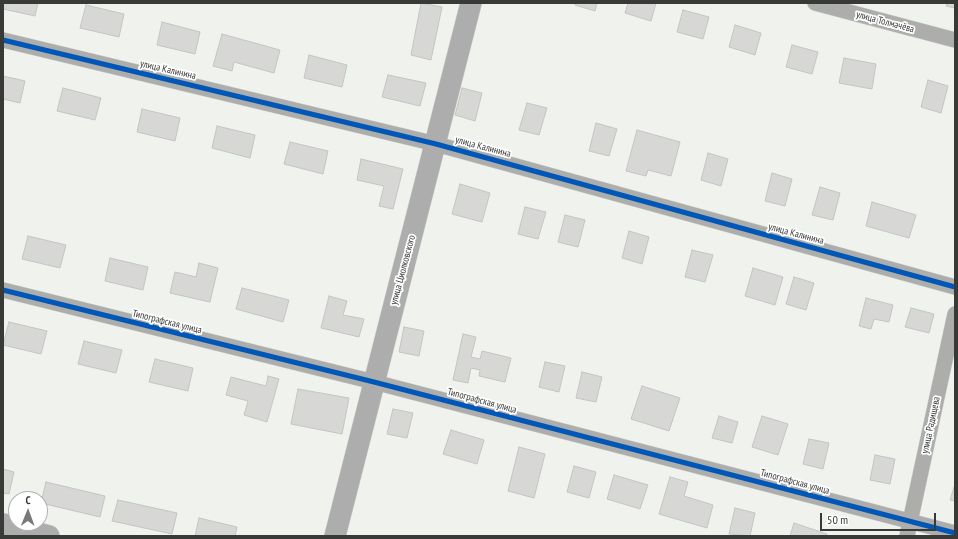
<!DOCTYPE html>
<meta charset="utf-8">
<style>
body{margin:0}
#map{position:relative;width:958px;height:539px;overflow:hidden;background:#eff2ed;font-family:"PT Sans Narrow",sans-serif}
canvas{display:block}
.frame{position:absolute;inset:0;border:4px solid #383a37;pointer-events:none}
.north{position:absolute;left:8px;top:491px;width:40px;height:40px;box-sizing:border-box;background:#fff;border:1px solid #afb0af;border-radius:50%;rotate:1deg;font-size:11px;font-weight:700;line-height:16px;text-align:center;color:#383a37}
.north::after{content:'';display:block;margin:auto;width:14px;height:18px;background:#787a77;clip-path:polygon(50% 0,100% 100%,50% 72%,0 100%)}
.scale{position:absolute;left:820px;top:513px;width:116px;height:18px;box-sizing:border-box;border:2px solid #383a37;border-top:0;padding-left:5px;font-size:12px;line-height:14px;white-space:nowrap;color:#383a37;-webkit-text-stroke:3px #fff;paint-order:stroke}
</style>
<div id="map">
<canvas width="958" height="539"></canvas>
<div class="frame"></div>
<div class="north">С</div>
<div class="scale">50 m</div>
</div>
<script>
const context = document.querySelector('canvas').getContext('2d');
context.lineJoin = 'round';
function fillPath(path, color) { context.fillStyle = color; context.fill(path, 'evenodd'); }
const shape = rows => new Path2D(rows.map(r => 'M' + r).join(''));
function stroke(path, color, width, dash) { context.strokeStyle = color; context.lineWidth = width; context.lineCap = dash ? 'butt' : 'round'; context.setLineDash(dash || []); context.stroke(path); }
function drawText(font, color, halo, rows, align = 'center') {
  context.font = font + ' "PT Sans Narrow",sans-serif'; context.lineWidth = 3.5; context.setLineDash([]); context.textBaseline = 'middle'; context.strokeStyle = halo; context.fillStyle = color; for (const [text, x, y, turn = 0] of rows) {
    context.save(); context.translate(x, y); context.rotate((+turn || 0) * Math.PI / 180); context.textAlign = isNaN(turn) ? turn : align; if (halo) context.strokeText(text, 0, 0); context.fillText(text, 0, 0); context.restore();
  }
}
const building = shape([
 [3,3,38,3,35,16,3,9,3,3],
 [421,3,442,7,431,60,411,55,421,3],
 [575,3,597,3,595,11,575,5,575,3],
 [628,3,656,3,651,21,625,13,628,3],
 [947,3,955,3,955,8,946,6,947,3],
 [86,5,124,14,119,37,80,28,86,5],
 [683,10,709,17,703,39,677,32,683,10],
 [162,22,200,32,195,54,157,45,162,22],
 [735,25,761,33,755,55,729,47,735,25],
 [222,34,280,50,274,73,234,62,232,71,213,66,222,34],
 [792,45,818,52,812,74,786,67,792,45],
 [309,55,347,65,342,87,304,78,309,55],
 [844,58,876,64,872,89,839,83,844,58],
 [388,75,426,83,420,106,382,97,388,75],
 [3,76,25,81,20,103,3,99,3,76],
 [928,80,948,86,941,113,921,107,928,80],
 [63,88,101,98,95,120,57,111,63,88],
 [462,88,482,93,475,121,455,115,462,88],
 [527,103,547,108,539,135,519,130,527,103],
 [142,109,180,118,175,141,137,132,142,109],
 [596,123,617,129,609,156,589,151,596,123],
 [217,126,255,135,250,158,212,148,217,126],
 [637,130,680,142,671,176,648,170,646,176,626,171,637,130],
 [290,142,328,151,323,174,284,164,290,142],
 [708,153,728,159,721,186,701,180,708,153],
 [361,159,403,169,393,209,379,206,384,186,357,180,361,159],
 [772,173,792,179,785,206,765,201,772,173],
 [460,184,490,193,482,222,452,214,460,184],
 [820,187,840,193,833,220,812,215,820,187],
 [872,202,916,215,909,238,866,226,872,202],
 [525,207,546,212,538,239,518,234,525,207],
 [565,215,585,220,578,247,558,242,565,215],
 [629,231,649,237,642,264,622,258,629,231],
 [28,236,66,245,60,268,22,259,28,236],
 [692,250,713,255,705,282,685,277,692,250],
 [110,258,148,267,143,290,105,281,110,258],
 [199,263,218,268,210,302,170,293,175,272,196,277,199,263],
 [753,268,783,277,775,305,745,296,753,268],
 [794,277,814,283,806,310,786,304,794,277],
 [242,288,289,300,283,322,236,309,242,288],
 [329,296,347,301,343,315,364,319,359,337,321,328,329,296],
 [866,298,893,305,889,322,874,319,871,329,859,326,866,298],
 [911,308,934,314,929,333,905,327,911,308],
 [9,322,47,331,41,354,3,345,9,322],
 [404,327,424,331,419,356,399,352,404,327],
 [463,334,476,337,471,357,480,359,482,351,511,358,505,382,479,376,480,370,471,368,468,383,453,380,463,334],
 [84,341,122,350,116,373,78,364,84,341],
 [155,359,193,368,188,391,149,382,155,359],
 [545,362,565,366,559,392,539,387,545,362],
 [582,372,602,377,596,402,576,398,582,372],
 [268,376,279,379,267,422,244,415,248,401,226,395,231,377,266,386,268,376],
 [642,386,680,398,669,431,631,419,642,386],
 [298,389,349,398,342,434,291,424,298,389],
 [393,409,413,413,407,438,387,434,393,409],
 [719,416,738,422,732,443,712,438,719,416],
 [762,416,788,424,778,455,752,447,762,416],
 [451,430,484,440,477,464,443,454,451,430],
 [809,439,829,443,823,469,803,464,809,439],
 [519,447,545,454,534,498,508,491,519,447],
 [875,455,895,459,890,484,870,480,875,455],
 [574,466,596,472,589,498,567,492,574,466],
 [3,469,14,472,9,494,3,493,3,469],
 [614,475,648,485,640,509,607,499,614,475],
 [670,477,688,482,684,496,713,505,707,528,659,514,670,477],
 [46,482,105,496,100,517,41,503,46,482],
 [955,484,955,501,950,500,955,484],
 [118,500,177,513,172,534,112,521,118,500],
 [735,508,755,513,750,536,729,534,735,508],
 [199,518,237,527,235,536,195,536,199,518],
 [794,523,827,534,827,536,790,536,794,523]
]);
const street = shape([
 [815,3,955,40],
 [3,40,436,144,955,287],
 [3,290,374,382,955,533],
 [907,536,955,314]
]);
const secondary = shape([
 [3,524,49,536],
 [335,536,471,3]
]);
const cycleway = shape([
 [3,40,436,144,955,287],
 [3,290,374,382,955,533]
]);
const streetNames = [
 ["улица Толмачёва",885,22,15],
 ["улица Калинина",168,70,13],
 ["улица Калинина",483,147,15],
 ["улица Калинина",796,234,15],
 ["улица Циолковского",403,270,-75],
 ["Типографская улица",167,322,14],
 ["Типографская улица",482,401,15],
 ["улица Радищева",931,425,-78],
 ["Типографская улица",795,482,15]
];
fillPath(building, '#d7d8d5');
stroke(building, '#c3c5c2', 1);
stroke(street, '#caccc9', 16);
stroke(secondary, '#caccc9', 22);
stroke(street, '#adaeac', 15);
stroke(secondary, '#acadac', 21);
stroke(cycleway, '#0057b8', 5);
drawText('10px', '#383a37', '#fff', streetNames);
</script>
